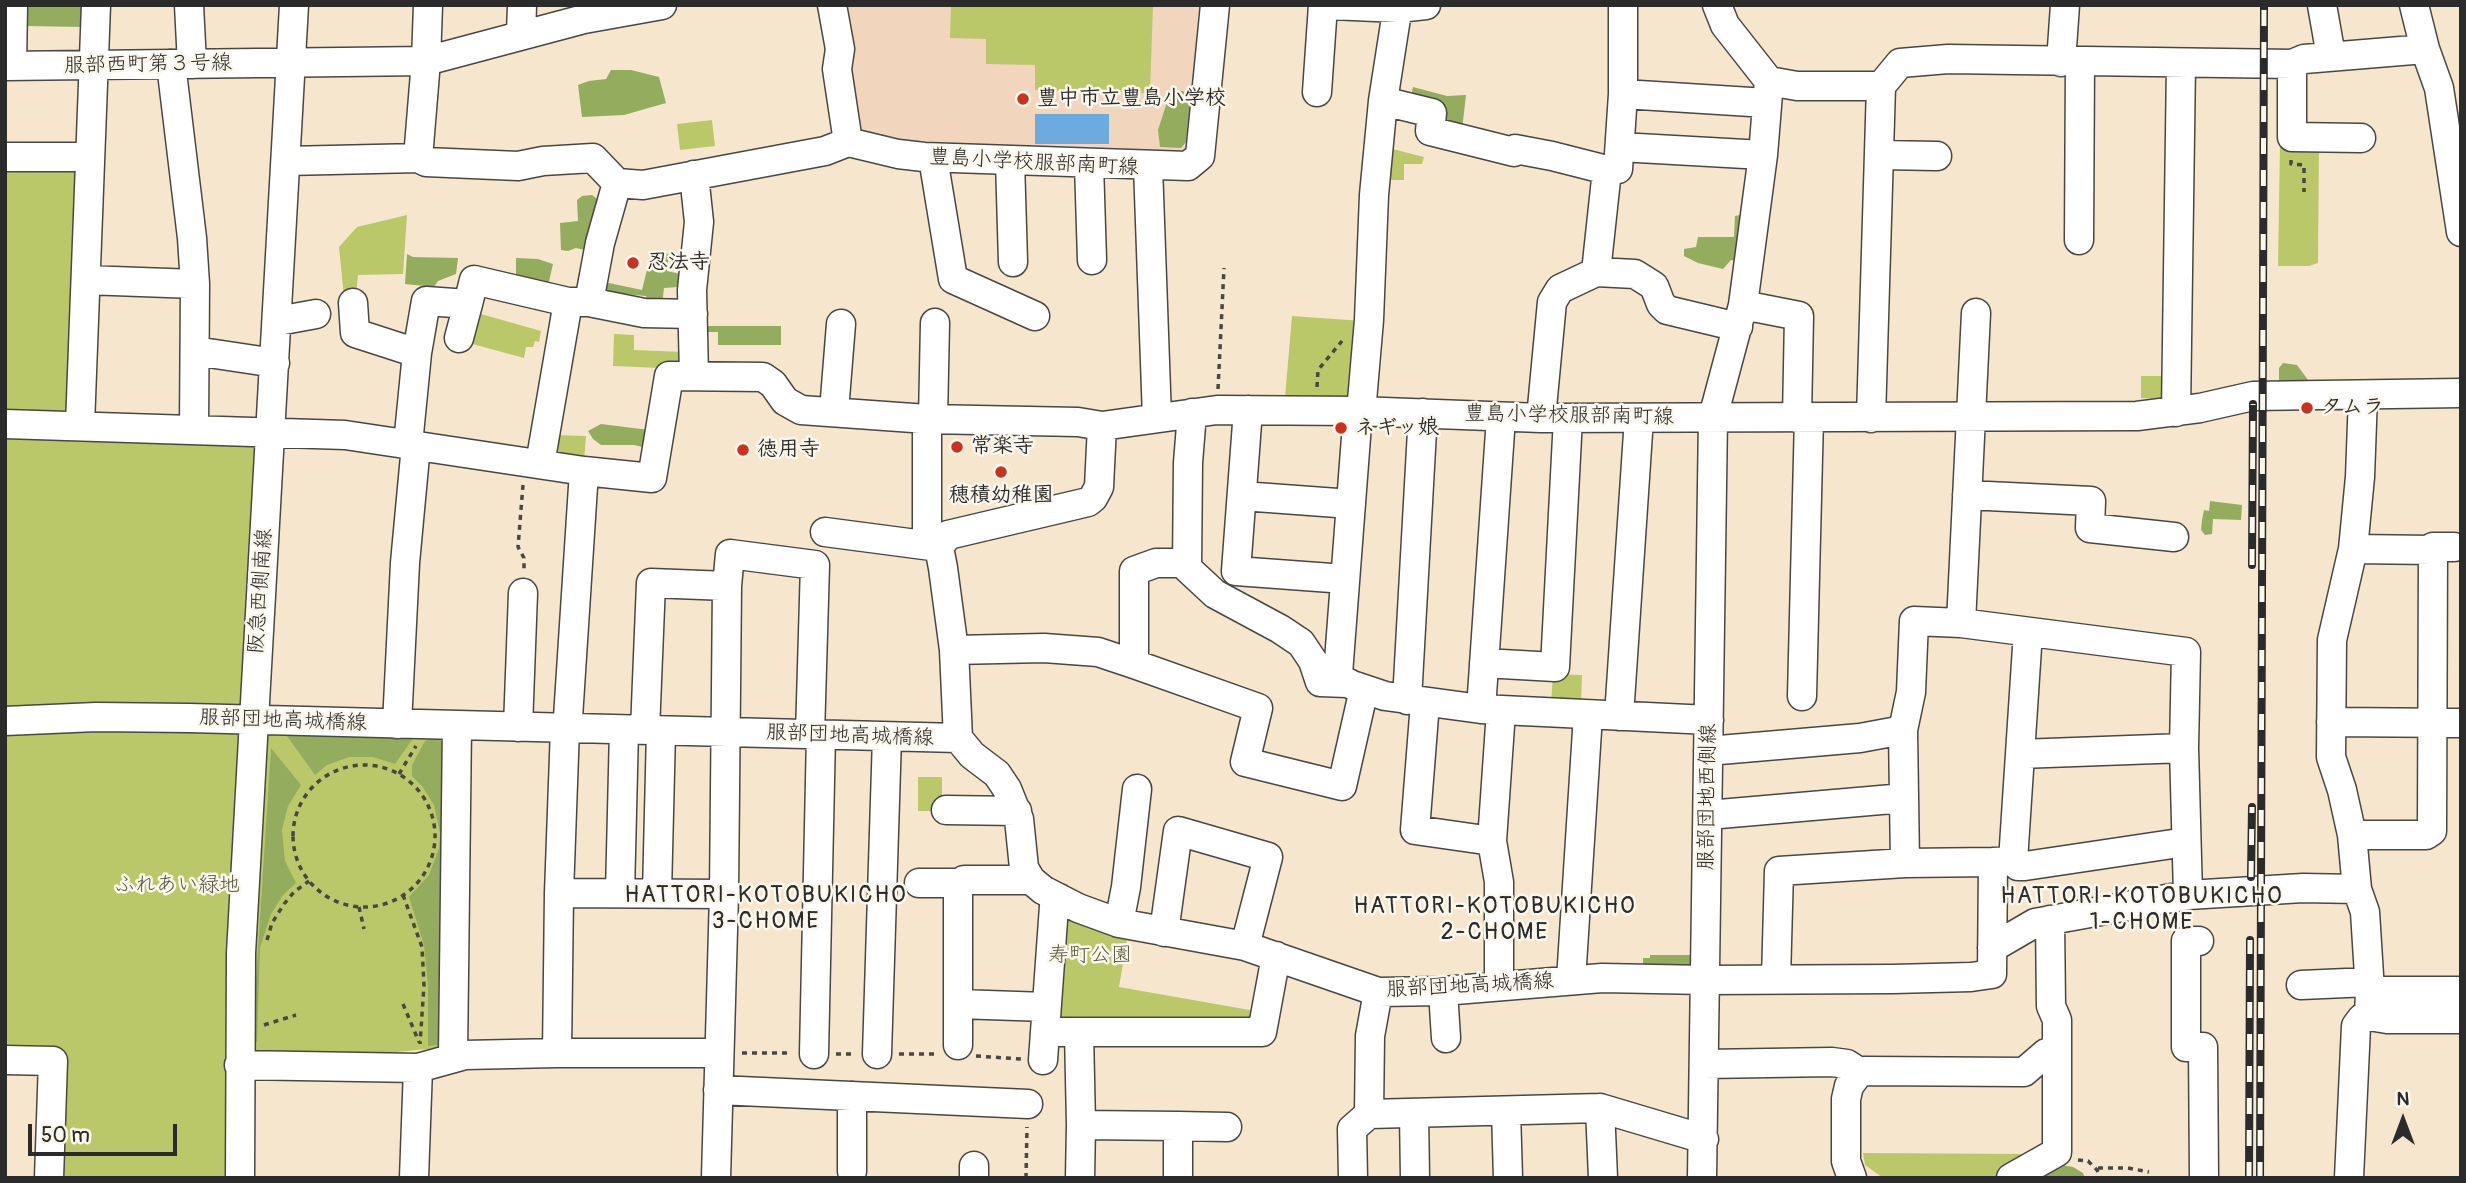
<!DOCTYPE html>
<meta charset="utf-8">
<style>
body{margin:0}
#map{position:relative;width:2466px;height:1183px;overflow:hidden;background:#f6e6ce;font-family:Pangolin,sans-serif}
canvas{display:block}
.frame{position:absolute;inset:0;border:7px solid #2b2b2b;pointer-events:none}
.north{position:absolute;left:2368px;top:1085px;width:70px;height:70px;-webkit-text-stroke:5px #fbf7ec;paint-order:stroke;rotate:0deg;font-size:19px;font-weight:700;line-height:28px;text-align:center;color:#2b2b2b}
.north::after{content:'';display:block;margin:auto;width:24px;height:32px;background:#2b2b2b;clip-path:polygon(50% 0,100% 100%,50% 72%,0 100%)}
.scale{position:absolute;left:28px;top:1124px;width:149px;height:32px;box-sizing:border-box;border:4px solid #2b2b2b;border-top:0;padding-left:9px;font-size:21px;line-height:24px;white-space:nowrap;color:#2b2b2b;-webkit-text-stroke:5px #fbf7ec;paint-order:stroke}
</style>
<div id="map">
<canvas width="2466" height="1183"></canvas>
<div class="frame"></div>
<div class="north">N</div>
<div class="scale">50 m</div>
</div>
<script>
const context = document.querySelector('canvas').getContext('2d');
context.lineJoin = 'round';
function fillPath(path, color) { context.fillStyle = color; context.fill(path, 'evenodd'); }
const shape = rows => new Path2D(rows.map(r => 'M' + r).join(''));
function stroke(path, color, width, dash) { context.strokeStyle = color; context.lineWidth = width; context.lineCap = dash ? 'butt' : 'round'; context.setLineDash(dash || []); context.stroke(path); }
function drawText(font, color, halo, rows, align = 'center') {
  context.font = font + ' Pangolin,"Klee One",sans-serif'; context.lineWidth = 5; context.setLineDash([]); context.textBaseline = 'middle'; context.strokeStyle = halo; context.fillStyle = color; for (const [text, x, y, turn = 0] of rows) {
    context.save(); context.translate(x, y); context.rotate((+turn || 0) * Math.PI / 180); context.textAlign = isNaN(turn) ? turn : align; if (halo) context.strokeText(text, 0, 0); context.fillText(text, 0, 0); context.restore();
  }
}
const built = shape([
 [839,5,1206,5,1190,150,1183,154,938,148,874,136,856,129]
]);
const green = shape([
 [951,5,1153,5,1150,93,1035,90,1035,65,986,64,986,39,950,38],
 [712,120,715,146,680,150,677,124],
 [2280,144,2319,144,2318,263,2309,266,2278,266],
 [1385,147,1424,157,1422,164,1404,164,1404,180,1383,180],
 [5,164,80,171,74,434,260,444,244,728,439,733,450,745,445,1043,439,1048,386,1053,226,1050,227,1178,56,1178,61,1052,5,1050],
 [407,215,403,274,358,275,356,296,344,297,339,247,357,227],
 [474,312,541,331,539,342,535,341,533,347,526,347,524,358,465,342],
 [1292,316,1363,321,1355,396,1285,397],
 [614,334,634,335,634,350,684,352,684,369,613,366],
 [2141,376,2167,376,2163,399,2141,398],
 [554,435,586,436,584,461,551,458],
 [1553,674,1582,675,1581,704,1551,705],
 [918,777,942,777,942,811,918,811],
 [1068,911,1128,934,1119,987,1261,1012,1261,1024,1053,1023],
 [1863,1153,2028,1154,1999,1177,1883,1178,1865,1165]
]);
const forest = shape([
 [23,5,84,5,84,27,23,26],
 [611,70,631,70,659,77,666,103,624,115,582,117,578,85,589,81,606,79],
 [1413,87,1447,96,1466,95,1462,130,1410,101],
 [1171,90,1183,91,1190,100,1186,142,1181,148,1160,147,1158,130],
 [592,195,604,204,593,252,576,248,568,251,561,250,560,223,578,221,577,200,582,196],
 [1740,215,1748,218,1742,261,1731,260,1723,269,1698,263,1684,256,1684,249,1696,247,1698,237,1734,237,1735,216],
 [657,252,669,254,667,271,680,274,678,287,664,288,662,306,647,305,646,296,624,294,622,301,602,293,604,285,609,283,642,290,651,254],
 [407,254,413,257,458,258,456,274,438,281,434,287,405,284],
 [516,258,538,259,553,264,548,286,516,278],
 [701,326,781,326,781,345,718,345,718,332,701,332],
 [2283,363,2297,365,2311,384,2279,384,2279,368],
 [601,424,649,430,647,448,634,445,601,445,593,439,588,431],
 [2210,501,2242,505,2241,520,2213,519,2212,534,2205,535,2201,530,2202,520,2204,510,2209,511],
 [287,736,414,737,395,764,373,757,349,757,327,765,315,775],
 [437,736,446,746,443,1041,438,1045,428,1046,428,986,424,945,409,897,429,875,439,848,440,833,434,805,422,786,412,776,412,765,425,741],
 [271,748,301,785,288,806,282,830,285,861,296,883,283,895,271,914,260,948,257,1042,252,1042],
 [1650,955,1690,955,1690,966,1643,966,1643,958,1650,958],
 [2062,1165,2073,1167,2083,1173,2085,1178,2040,1178]
]);
const water = shape([
 [1035,114,1109,114,1109,144,1035,144]
]);
const path = shape([
 [2291,160,2291,164,2304,165,2304,192],
 [1317,387,1318,370,1342,341],
 [1218,389,1224,268],
 [523,485,518,547,524,558,524,569],
 '293 836a71 71 0 1 1 142 0a71 71 0 1 1-142 0Z',
 [399,774,416,746],
 [403,895,422,947,424,985,420,1044],
 [359,907,364,929],
 [267,940,272,923,284,904,294,892,309,881],
 [403,1004,419,1042],
 [264,1025,296,1015],
 [742,1053,790,1053],
 [836,1054,853,1054],
 [899,1054,937,1054],
 [976,1056,1021,1059],
 [2078,1160,2088,1161,2097,1170,2101,1178],
 [2098,1168,2128,1168,2149,1172],
 [1026,1178,1027,1127]
]);
const minor = shape([
 [189,5,192,64],
 [832,5,840,49,837,69,848,142],
 [1331,5,1398,8,1426,5],
 [1398,5,1383,101,1374,195,1369,320,1362,401,1358,411,1338,674,1339,678,1352,685,1385,696,1481,709,1709,720],
 [1717,5,1725,25,1769,81,1797,86,1881,86,1900,63,1948,59,2292,64,2304,59,2425,49],
 [2322,5,2331,56],
 [2414,5,2425,49,2439,88,2461,232],
 [521,35,522,5],
 [2061,62,2065,5],
 [171,64,192,238,195,284,194,429],
 [2292,64,2292,137,2361,138],
 [5,66,426,61,584,19,662,5],
 [12,66,13,5],
 [1317,92,1323,5],
 [1623,94,1767,103],
 [1383,101,1432,113,1430,131,1514,152,1515,149,1552,156,1607,170],
 [848,142,898,154,924,157,1188,166,1200,156,1215,5],
 [1620,147,1763,155],
 [1880,155,1937,156],
 [5,157,90,157],
 [418,158,426,61,428,5],
 [933,158,953,279,1035,316],
 [287,161,418,158,426,162,518,166,543,161,593,158,617,183,643,185,825,151,848,142],
 [1010,161,1013,262],
 [1089,164,1092,260],
 [1148,166,1157,418],
 [2079,240,2080,62],
 [1596,272,1635,274,1654,286,1661,304,1667,310,1738,327],
 [86,280,195,284],
 [589,302,600,243,617,183],
 [353,303,355,333,417,353],
 [1743,305,1799,316,1797,418],
 [278,321,316,314],
 [459,338,468,304],
 [195,351,275,363],
 [694,376,692,290,699,222,694,175],
 [1248,410,1236,571,1345,579],
 [834,411,841,324],
 [2176,412,2181,64],
 [1192,413,1188,463,1187,568,1215,594,1280,629,1301,643,1313,661,1320,682,1347,683],
 [1541,418,1552,302,1560,289,1596,272,1607,170,1618,169,1623,94,1623,5],
 [1871,418,1881,86],
 [927,419,927,533,939,547,943,568,954,650,958,738,972,755,997,774,1007,789,1019,819,1024,868,1031,880,1043,890,1078,908,1119,923,1245,946,1378,992,1443,991,1602,978,1706,980,1893,979,1971,977,1992,974,1993,862,1905,863,1779,871,1776,979],
 [933,419,935,323],
 [5,424,345,435,584,471,568,718,565,728,559,893,557,1053],
 [80,425,96,5],
 [408,444,417,353,426,301,468,304,474,280,568,302,589,302,644,313,693,314],
 [540,464,568,302],
 [584,471,652,478,669,376,763,377,773,384,785,401,801,410,927,419,1078,422,1102,426,1217,410,1358,411,1541,418,2137,416,2200,408,2253,396,2461,393],
 [1967,495,2091,501,2090,528,2174,537],
 [1242,496,1351,504],
 [825,532,939,547,948,535,1088,502,1093,498,1099,487,1102,426],
 [2353,549,2433,550,2433,547,2454,547],
 [1961,623,1976,313],
 [954,650,1044,648,1098,652,1134,664,1258,708,1245,762,1342,786,1364,689],
 [1484,663,1555,667,1568,418],
 [1134,664,1134,571,1156,563,1187,563],
 [1802,696,1809,417],
 [1407,700,1423,413],
 [1425,703,1415,830,1492,841],
 [1481,709,1501,417],
 [1619,716,1639,418],
 [5,721,96,717,189,718,958,738],
 [2331,722,2461,723],
 [397,724,405,563,416,445],
 [518,727,523,593],
 [645,730,651,583,727,586],
 [1708,751,1860,738,1903,730],
 [2020,754,2184,748],
 [946,810,1017,811],
 [1708,815,1904,798],
 [2352,835,2426,835,2432,831,2433,550],
 [2013,861,2018,866,2025,866,2186,842],
 [1993,862,2013,861,2028,632],
 [1905,863,1903,730,1911,692,1914,621,1961,623,2186,652,2184,748,2188,895],
 [919,883,962,883],
 [559,893,724,894],
 [620,893,624,730],
 [657,893,661,731],
 [1119,923,1126,887,1137,789],
 [1164,932,1178,831,1268,857,1245,946],
 [2199,941,2186,941,2186,1047,2203,1047,2204,1178],
 [1992,948,2035,923,2188,895,2303,888,2357,889],
 [1571,980,1588,715],
 [1499,985,1499,882,1492,841,1501,711],
 [2301,985,2369,982],
 [1443,991,1446,1038],
 [2370,991,2461,991],
 [958,1004,1046,1007],
 [2369,1016,2387,1019,2461,1019],
 [1045,1032,1262,1032,1276,956],
 [1079,1032,1081,1125],
 [958,1045,958,889,964,880,1031,880],
 [814,1054,821,735],
 [877,1054,887,737],
 [453,1056,457,726],
 [5,1060,53,1061,49,1178],
 [1043,1060,1054,906,1059,898],
 [1705,1064,1832,1062,1847,1064,1861,1073],
 [239,1065,418,1068,465,1055,557,1053,719,1053],
 [718,1090,1028,1104],
 [1600,1108,1603,1178],
 [1506,1111,1508,1178],
 [1414,1113,1415,1178],
 [1369,1114,1600,1108,1704,1139],
 [1178,1126,1227,1127],
 [852,1171,852,1096],
 [240,1178,241,953,294,5],
 [414,1178,418,1068],
 [716,1178,724,894,727,586,730,554,815,565,810,735],
 [974,1178,974,1166],
 [1080,1178,1081,1125,1178,1126,1178,1178],
 [1353,1178,1352,1129,1369,1114,1370,1036,1378,992],
 [1702,1178,1713,417,1743,305,1763,155,1769,81],
 [1852,1178,1846,1161,1846,1099,1849,1086,1858,1074,1864,1071,2024,1072,2046,1053,2057,1051],
 [2011,1178,2057,1152,2057,1020,2051,1006,2050,920],
 [2349,1178,2356,1026,2362,1018,2369,1016,2370,991,2365,912,2357,889,2352,835,2342,790,2331,757,2332,640,2353,549,2360,477,2363,396]
]);
const rail = shape([
 [2252,565,2253,404],
 [2251,877,2252,807],
 [2249,1178,2250,940],
 [2260,1178,2264,5]
]);
const markers = [
 [1023,99,7,"#c8321e"],
 [633,263,7,"#c8321e"],
 [2307,408,7,"#c8321e"],
 [1341,428,7,"#c8321e"],
 [957,447,7,"#c8321e"],
 [743,450,7,"#c8321e"],
 [1001,472,7,"#c8321e"]
];
const streetNames = [
 ["服部西町第３号線",148,65,-1],
 ["豊島小学校服部南町線",1034,163,3],
 ["豊島小学校服部南町線",1569,416,1],
 ["阪急西側南線",261,591,-86],
 ["服部団地高城橋線",283,721,2],
 ["服部団地高城橋線",850,736,2],
 ["服部団地西側線",1708,797,-89],
 ["服部団地高城橋線",1470,986,-3]
];
const poiNames = [
 ["豊中市立豊島小学校",1037,99],
 ["忍法寺",647,263],
 ["タムラ",2321,408],
 ["ネギッ娘",1355,428],
 ["常楽寺",971,447],
 ["徳用寺",757,450],
 ["穂積幼稚園",1001,496,"center"]
];
const parkNames = [
 ["ふれあい緑地",177,886],
 ["寿町公園",1090,956]
];
const neighbourhoodNames = [
 ["HATTORI-KOTOBUKICHO",766,896],
 ["3-CHOME",766,922],
 ["HATTORI-KOTOBUKICHO",2142,897],
 ["1-CHOME",2142,923],
 ["HATTORI-KOTOBUKICHO",1495,907],
 ["2-CHOME",1495,933]
];
fillPath(built, '#f1d5bd');
fillPath(green, '#bbc86a');
fillPath(forest, '#94ac5e');
fillPath(water, '#6dabdf');
stroke(minor, '#494743', 31);
stroke(path, '#494743', 3.5, [5, 5]);
stroke(minor, '#fff', 28);
stroke(rail, '#2b2b2b', 8);
stroke(rail, '#fbf7ec', 5, [16]);
for (const [x, y, r, color] of markers) { const dot = new Path2D(); dot.arc(x, y, r, 0, 2 * Math.PI); context.fillStyle = color; context.fill(dot); stroke(dot, '#fbf7ec', 2.5); }
drawText('21px', '#2b2b2b', '#fbf7ec', streetNames);
drawText('bold 21px', '#2b2b2b', '#fbf7ec', poiNames, 'left');
drawText('21px', '#565a3e', '#fbf7ec', parkNames);
context.letterSpacing = '2px';
drawText('23px', '#2b2b2b', '#fbf7ec', neighbourhoodNames);
context.letterSpacing = '0px';
</script>
